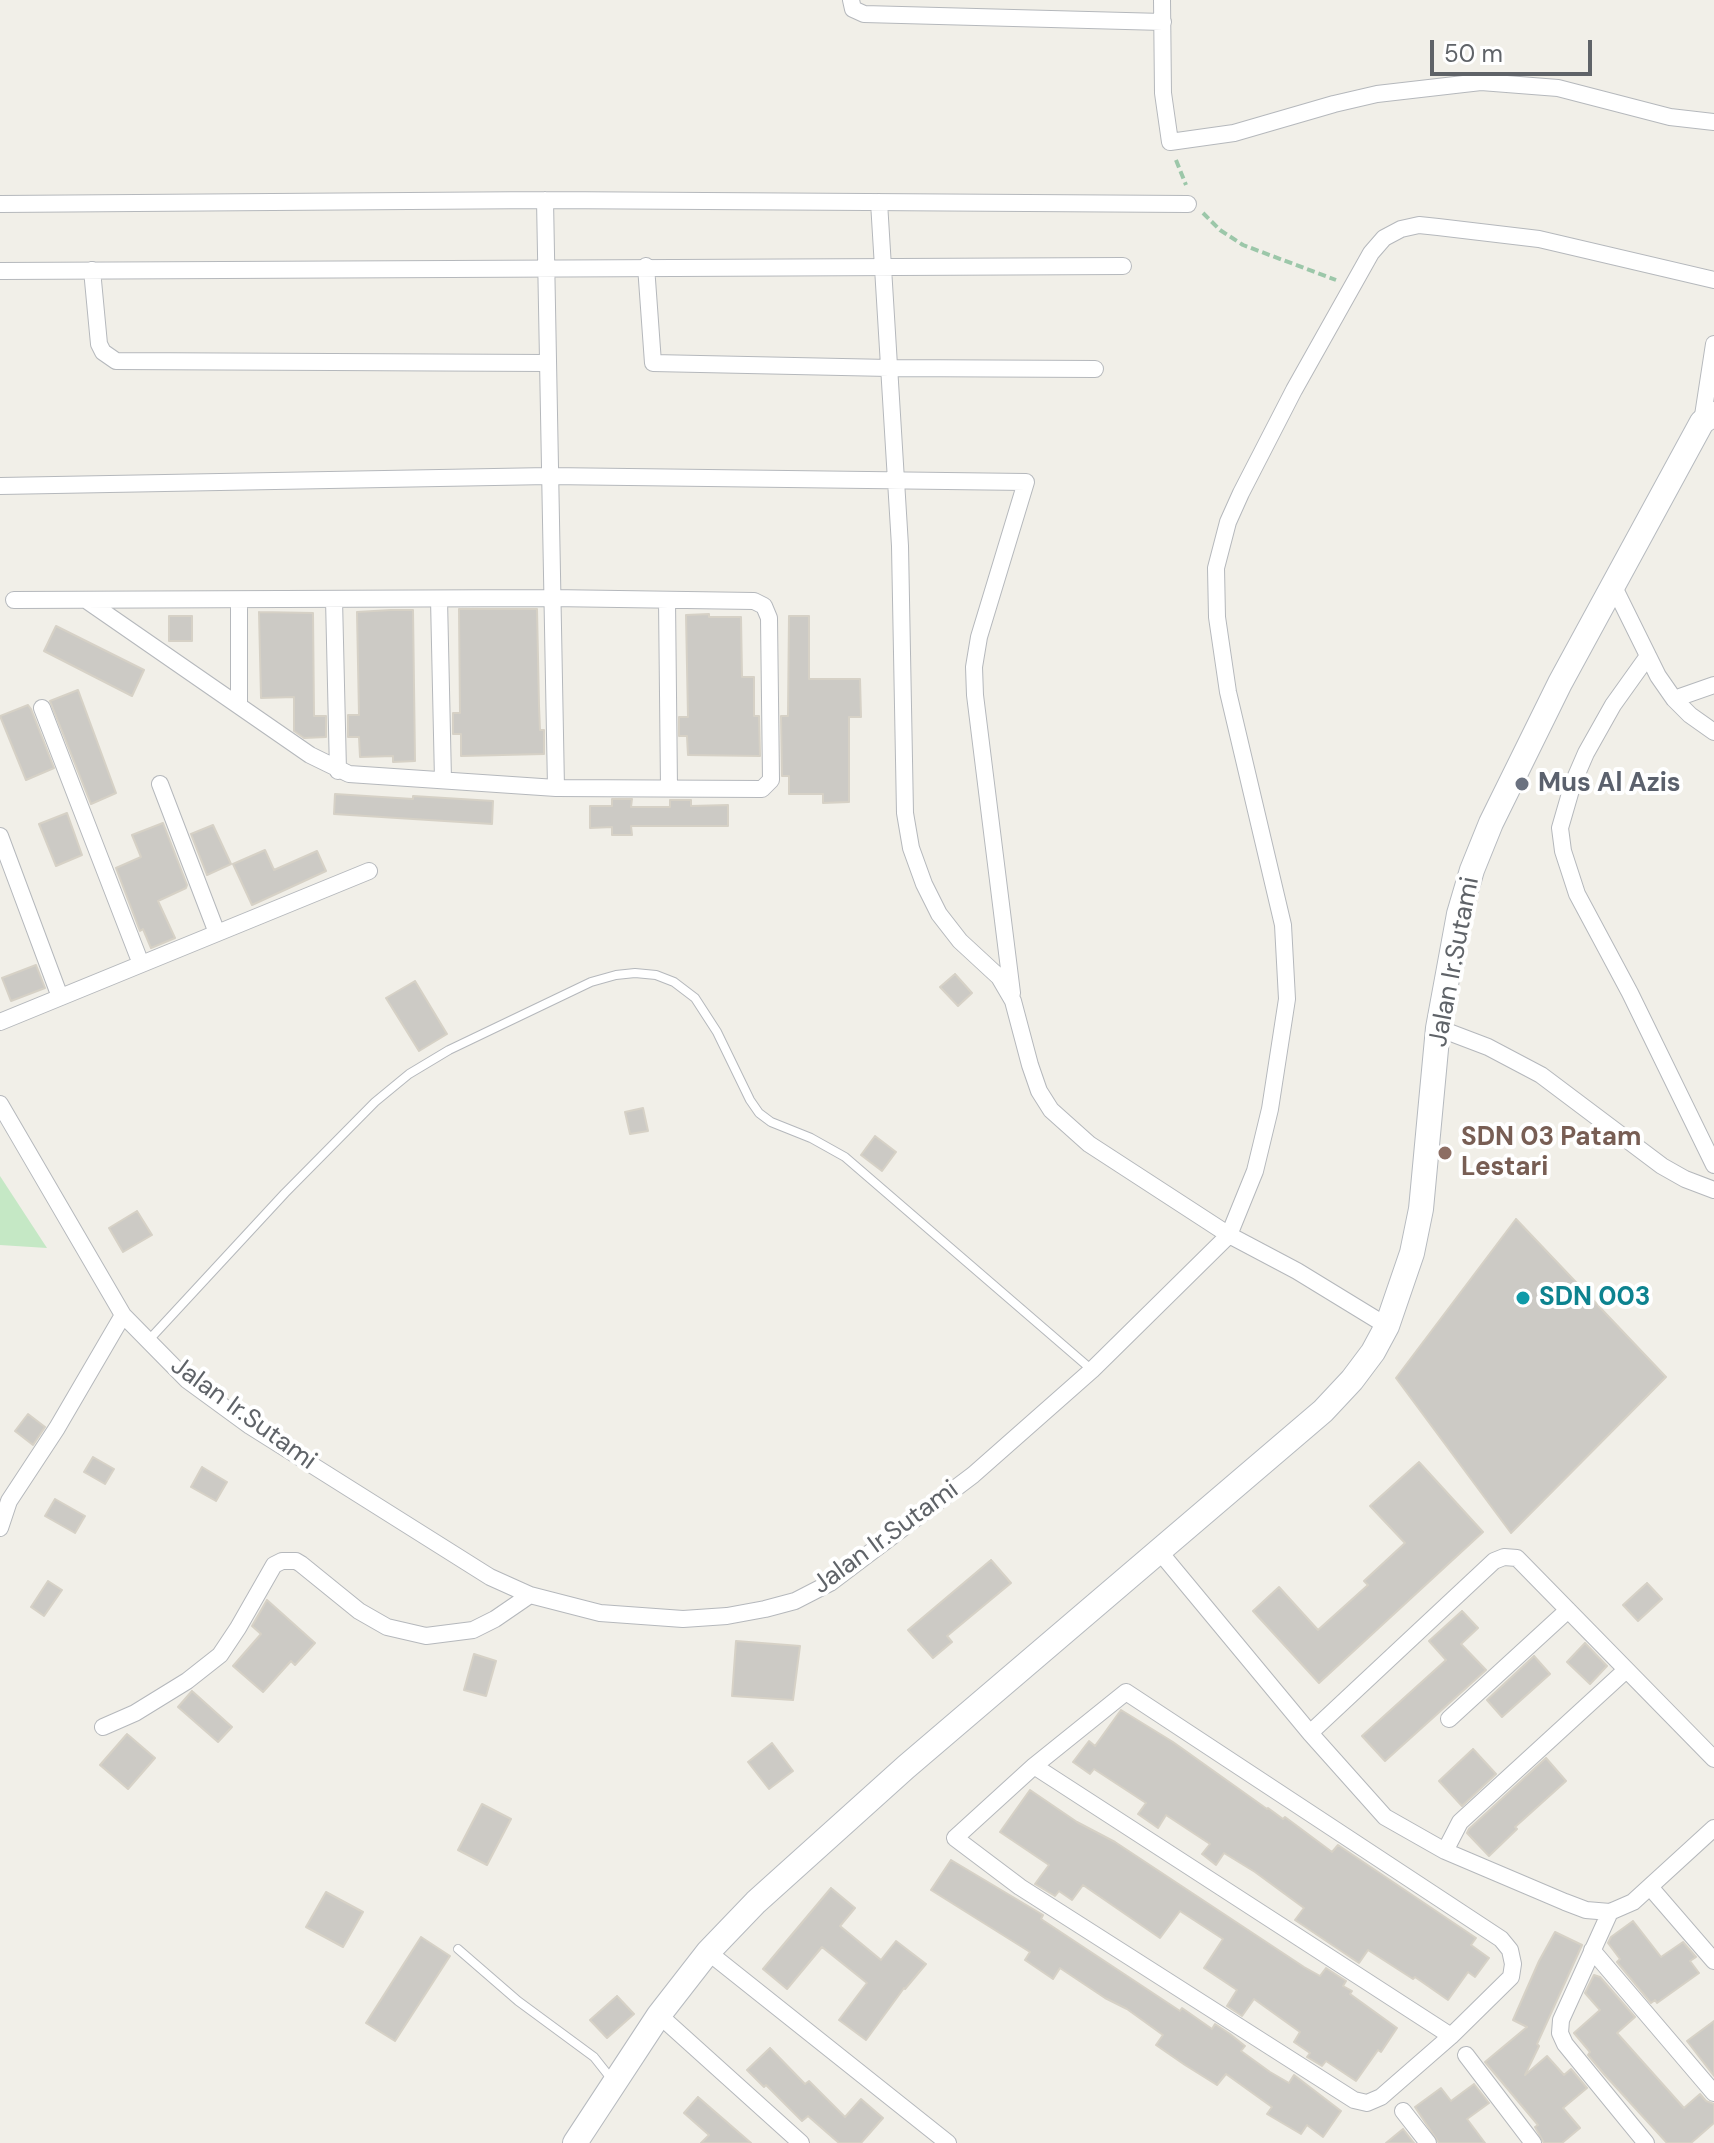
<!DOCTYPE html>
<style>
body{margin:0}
#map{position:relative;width:1714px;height:2143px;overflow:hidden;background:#f1efe8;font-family:"DM Sans",sans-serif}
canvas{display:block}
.scale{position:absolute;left:1430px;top:40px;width:162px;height:36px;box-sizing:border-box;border:4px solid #5f6368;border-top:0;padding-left:10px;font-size:24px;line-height:28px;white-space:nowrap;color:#5f6368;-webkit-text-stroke:6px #fff;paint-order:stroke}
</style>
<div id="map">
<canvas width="1714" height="2143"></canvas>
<div class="scale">50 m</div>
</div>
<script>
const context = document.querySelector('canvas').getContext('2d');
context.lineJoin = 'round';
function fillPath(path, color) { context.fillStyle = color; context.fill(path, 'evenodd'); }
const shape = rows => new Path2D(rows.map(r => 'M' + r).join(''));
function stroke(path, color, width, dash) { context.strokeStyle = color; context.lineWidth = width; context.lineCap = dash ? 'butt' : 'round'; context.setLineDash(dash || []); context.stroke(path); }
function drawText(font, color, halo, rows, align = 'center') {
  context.font = font + ' "DM Sans",sans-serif'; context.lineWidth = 8; context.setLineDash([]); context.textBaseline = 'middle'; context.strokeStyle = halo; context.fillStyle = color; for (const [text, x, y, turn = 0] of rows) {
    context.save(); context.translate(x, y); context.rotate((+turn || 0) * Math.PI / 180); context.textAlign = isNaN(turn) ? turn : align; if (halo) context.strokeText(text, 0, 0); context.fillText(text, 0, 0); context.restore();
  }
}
const green = shape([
 [0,1176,47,1248,0,1245]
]);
const building = shape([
 [459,609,537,609,539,706,540,730,544,730,544,754,461,756,461,734,453,734,453,713,460,713,459,609],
 [391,610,413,610,415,761,393,762,393,756,360,757,359,737,348,737,348,715,359,715,357,612,391,610],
 [259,612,313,613,314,716,326,716,326,737,304,738,294,731,294,697,261,698,259,612],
 [709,614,709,617,741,617,742,677,754,677,754,716,759,716,760,756,688,755,687,736,679,736,679,717,688,717,686,615,709,614],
 [169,616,192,616,192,641,169,641,169,616],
 [789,616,809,616,809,679,860,679,861,717,849,717,849,802,823,803,823,794,789,794,789,776,782,776,781,716,788,716,789,616],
 [56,626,144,670,132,696,44,651,56,626],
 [78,690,116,793,91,804,50,701,78,690],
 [28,705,31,709,54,768,26,780,0,716,28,705],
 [335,794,413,799,413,796,493,801,492,824,334,814,335,794],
 [612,799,632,799,631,807,670,807,670,800,691,800,691,806,728,805,728,826,631,826,632,835,612,835,612,827,590,828,590,806,612,806,612,799],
 [67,813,82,855,56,866,39,824,67,813],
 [163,823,187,885,186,888,158,901,175,938,151,948,143,929,140,931,116,868,141,857,132,835,163,823],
 [213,825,231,864,207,875,191,834,213,825],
 [265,850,274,870,317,851,326,871,252,905,233,864,265,850],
 [36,965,45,988,11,1001,2,978,36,965],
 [955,974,972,993,958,1006,940,987,955,974],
 [415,981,447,1034,419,1051,386,998,415,981],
 [643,1108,648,1131,630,1134,625,1112,643,1108],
 [875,1136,896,1152,882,1171,861,1155,875,1136],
 [137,1211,152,1235,123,1252,109,1228,137,1211],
 [1516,1219,1666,1377,1511,1533,1396,1378,1516,1219],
 [28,1414,45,1427,33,1445,15,1431,28,1414],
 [93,1457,114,1469,105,1484,84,1472,93,1457],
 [1419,1462,1483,1532,1319,1683,1253,1611,1279,1587,1318,1630,1368,1585,1364,1581,1405,1543,1370,1506,1419,1462],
 [202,1467,227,1482,216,1501,191,1487,202,1467],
 [55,1499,85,1516,75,1533,45,1516,55,1499],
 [991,1560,1011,1583,947,1636,952,1642,933,1658,908,1630,991,1560],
 [48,1581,62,1590,44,1616,31,1607,48,1581],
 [1647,1583,1662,1599,1638,1621,1623,1605,1647,1583],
 [267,1600,315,1643,295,1665,291,1661,263,1692,233,1666,261,1634,252,1626,267,1600],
 [1462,1611,1478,1628,1461,1644,1486,1670,1385,1761,1362,1736,1446,1660,1429,1641,1462,1611],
 [736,1641,800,1646,793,1700,732,1696,736,1641],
 [1585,1643,1607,1666,1590,1684,1567,1662,1585,1643],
 [474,1654,496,1661,486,1696,464,1690,474,1654],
 [1534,1656,1550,1674,1502,1717,1487,1700,1534,1656],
 [192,1691,232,1727,218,1742,178,1707,192,1691],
 [1121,1710,1173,1742,1267,1809,1268,1808,1283,1819,1285,1817,1332,1852,1338,1845,1476,1938,1471,1945,1489,1958,1475,1977,1468,1972,1448,2000,1415,1977,1413,1979,1368,1950,1359,1963,1295,1920,1304,1908,1255,1872,1224,1853,1216,1865,1202,1854,1210,1844,1166,1815,1158,1828,1138,1814,1146,1803,1094,1769,1090,1774,1073,1762,1089,1741,1095,1746,1121,1710],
 [127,1734,155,1758,128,1789,100,1765,127,1734],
 [772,1743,793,1771,769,1789,748,1762,772,1743],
 [1473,1749,1496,1774,1462,1806,1439,1781,1473,1749],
 [1546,1758,1566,1781,1515,1827,1517,1829,1489,1856,1467,1833,1469,1829,1546,1758],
 [1030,1790,1077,1822,1115,1842,1304,1967,1320,1976,1326,1968,1346,1981,1343,1986,1352,1991,1350,1994,1397,2028,1381,2052,1378,2050,1356,2081,1326,2061,1322,2066,1307,2057,1310,2053,1294,2042,1300,2032,1254,1999,1242,2016,1227,2006,1237,1990,1204,1968,1223,1939,1180,1911,1160,1938,1083,1885,1072,1900,1059,1891,1055,1896,1035,1884,1049,1865,1000,1832,1030,1790],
 [482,1804,511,1819,487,1865,458,1850,482,1804],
 [951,1860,1043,1915,1041,1919,1180,2011,1182,2008,1212,2029,1215,2024,1230,2034,1245,2046,1241,2051,1270,2072,1289,2083,1294,2075,1341,2111,1323,2137,1307,2125,1301,2134,1267,2114,1272,2107,1226,2074,1217,2085,1185,2065,1156,2045,1163,2035,1127,2009,1105,1998,1060,1968,1053,1979,1025,1960,1030,1952,931,1890,951,1860],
 [831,1888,855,1908,840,1926,881,1960,896,1941,926,1964,905,1989,904,1988,866,2040,839,2020,867,1983,822,1947,787,1989,763,1969,831,1888],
 [326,1892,363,1912,343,1947,306,1927,326,1892],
 [1633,1921,1661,1957,1683,1942,1696,1957,1690,1961,1699,1973,1657,2003,1655,2000,1651,2003,1617,1962,1620,1959,1608,1943,1611,1937,1633,1921],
 [1555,1932,1582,1945,1537,2044,1539,2046,1525,2075,1547,2056,1564,2075,1571,2069,1587,2088,1563,2108,1580,2128,1562,2143,1544,2143,1535,2127,1538,2125,1485,2062,1527,2027,1513,2020,1539,1961,1555,1932],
 [421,1937,450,1956,395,2041,366,2023,421,1937],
 [1594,1975,1600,1977,1635,2017,1617,2033,1684,2108,1700,2094,1706,2101,1714,2104,1714,2123,1691,2143,1667,2143,1604,2074,1588,2055,1590,2052,1574,2033,1600,2010,1585,1993,1594,1975],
 [617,1996,634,2014,607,2038,590,2020,617,1996],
 [1714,2021,1714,2076,1687,2041,1714,2021],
 [770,2048,805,2084,809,2081,845,2117,861,2099,883,2118,861,2143,839,2143,808,2116,802,2121,766,2085,764,2087,747,2070,770,2048],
 [1474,2084,1489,2103,1467,2119,1485,2143,1439,2143,1415,2107,1441,2088,1451,2101,1474,2084],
 [698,2097,751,2143,701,2143,709,2135,684,2113,698,2097],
 [1403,2129,1414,2143,1386,2143,1403,2129]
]);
const path = shape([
 [1176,160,1186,185],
 [1203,213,1220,230,1243,245,1336,280]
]);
const lane = shape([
 [147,1342,285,1193,375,1102,409,1074,449,1050,591,982,616,975,635,973,656,975,674,982,695,998,717,1032,750,1100,759,1113,771,1122,811,1138,845,1157,1092,1370],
 [458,1949,518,2001,594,2057,613,2081]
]);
const street = shape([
 [851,0,853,9,864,14,1163,22],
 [1162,0,1163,93,1170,142,1234,133,1334,104,1377,94,1481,82,1558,88,1670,117,1714,122],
 [545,200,556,788],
 [879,202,900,546,905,813,911,848,924,884,939,914,960,941,999,977,1013,1001,1030,1065,1039,1091,1051,1110,1089,1144,1229,1235,1255,1171,1270,1109,1287,999,1283,925,1228,692,1217,617,1216,568,1228,522,1241,493,1294,390,1371,253,1384,238,1401,229,1419,225,1438,227,1539,239,1714,280],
 [0,204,545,200,1188,204],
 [646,266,653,363,889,368,1095,369],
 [92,270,99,344,103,352,116,361,547,363],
 [0,271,1123,266],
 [1702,422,1714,344],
 [0,486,549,476,1026,482,979,637,974,667,975,695,1012,993],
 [1613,585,1658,676,1674,699,1690,715,1714,732],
 [334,599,338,771],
 [439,599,443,780],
 [14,600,551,598,754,601,764,606,769,618,771,780,762,789,556,788,349,774,310,755,86,600],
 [667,600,669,788],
 [1648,656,1613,705,1586,753,1573,783,1560,828,1563,851,1577,894,1630,993,1714,1165],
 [1674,699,1714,685],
 [239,705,239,600],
 [42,708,141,964],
 [160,784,217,933],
 [0,836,60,997],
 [0,1022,369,871],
 [1438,1028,1488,1047,1541,1075,1662,1166,1685,1179,1714,1190],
 [0,1104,123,1315,187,1380,250,1426,490,1577,530,1595,600,1613,683,1619,727,1616,765,1609,795,1601,830,1583,973,1475,1092,1370,1229,1235,1297,1271,1387,1326],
 [0,1528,9,1501,57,1428,123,1315],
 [1159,1551,1310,1733,1385,1817,1445,1851,1565,1902,1586,1910,1610,1912,1633,1902,1714,1828],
 [1126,1692,1501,1939,1510,1950,1513,1964,1511,1977,1451,2036,1381,2097,1367,2103,1354,2100,1020,1887,955,1838,1034,1766,1126,1692],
 [1449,1719,1568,1610],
 [103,1727,135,1713,187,1681,220,1655,238,1628,274,1565,282,1561,296,1561,301,1564,359,1611,387,1627,426,1636,473,1630,495,1619,530,1595],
 [1310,1733,1494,1561,1504,1557,1517,1558,1714,1759],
 [1034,1766,1451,2036],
 [1445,1851,1460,1822,1626,1670],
 [1650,1887,1714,1961],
 [1610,1912,1561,2020,1560,2033,1565,2044,1646,2143],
 [1592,1950,1714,2093],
 [708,1952,948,2143],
 [659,2015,801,2143],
 [1466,2055,1533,2143],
 [1403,2111,1428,2143]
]);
const secondary = shape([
 [575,2143,659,2015,708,1952,756,1902,906,1767,1323,1411,1352,1380,1373,1352,1387,1326,1412,1253,1421,1209,1438,1028,1459,914,1472,870,1491,823,1560,683,1702,422,1714,414]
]);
const markers = [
 [1522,784,8,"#6b7280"],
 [1445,1153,8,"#8d6e63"],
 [1523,1298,8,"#0f9aa8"]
];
const worshipNames = [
 ["Mus Al Azis",1538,784]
];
const streetNames = [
 ["Jalan Ir.Sutami",1455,962,-79],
 ["Jalan Ir.Sutami",243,1414,36],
 ["Jalan Ir.Sutami",886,1538,-36]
];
const educationNames = [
 ["SDN 03 Patam",1461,1138],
 ["Lestari",1461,1168]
];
const cultureNames = [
 ["SDN 003",1539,1298]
];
fillPath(green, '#c5e8c5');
fillPath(building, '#cccac5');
stroke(building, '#d6d1c6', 2);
stroke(lane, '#b5b8bc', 10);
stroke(street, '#b5b8bc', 18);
stroke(secondary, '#b6babf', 26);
stroke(path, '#9cc7a9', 4, [8, 4]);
stroke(lane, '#fff', 8);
stroke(street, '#fff', 16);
stroke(secondary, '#fff', 24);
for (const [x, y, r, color] of markers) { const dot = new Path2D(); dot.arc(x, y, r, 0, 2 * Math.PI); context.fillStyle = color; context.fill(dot); stroke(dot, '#fff', 3); }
drawText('bold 26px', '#5b616d', '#fff', worshipNames, 'left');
drawText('26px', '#5f6368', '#fff', streetNames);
drawText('bold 26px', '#785e54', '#fff', educationNames, 'left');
drawText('bold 26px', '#0d838f', '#fff', cultureNames, 'left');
</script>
